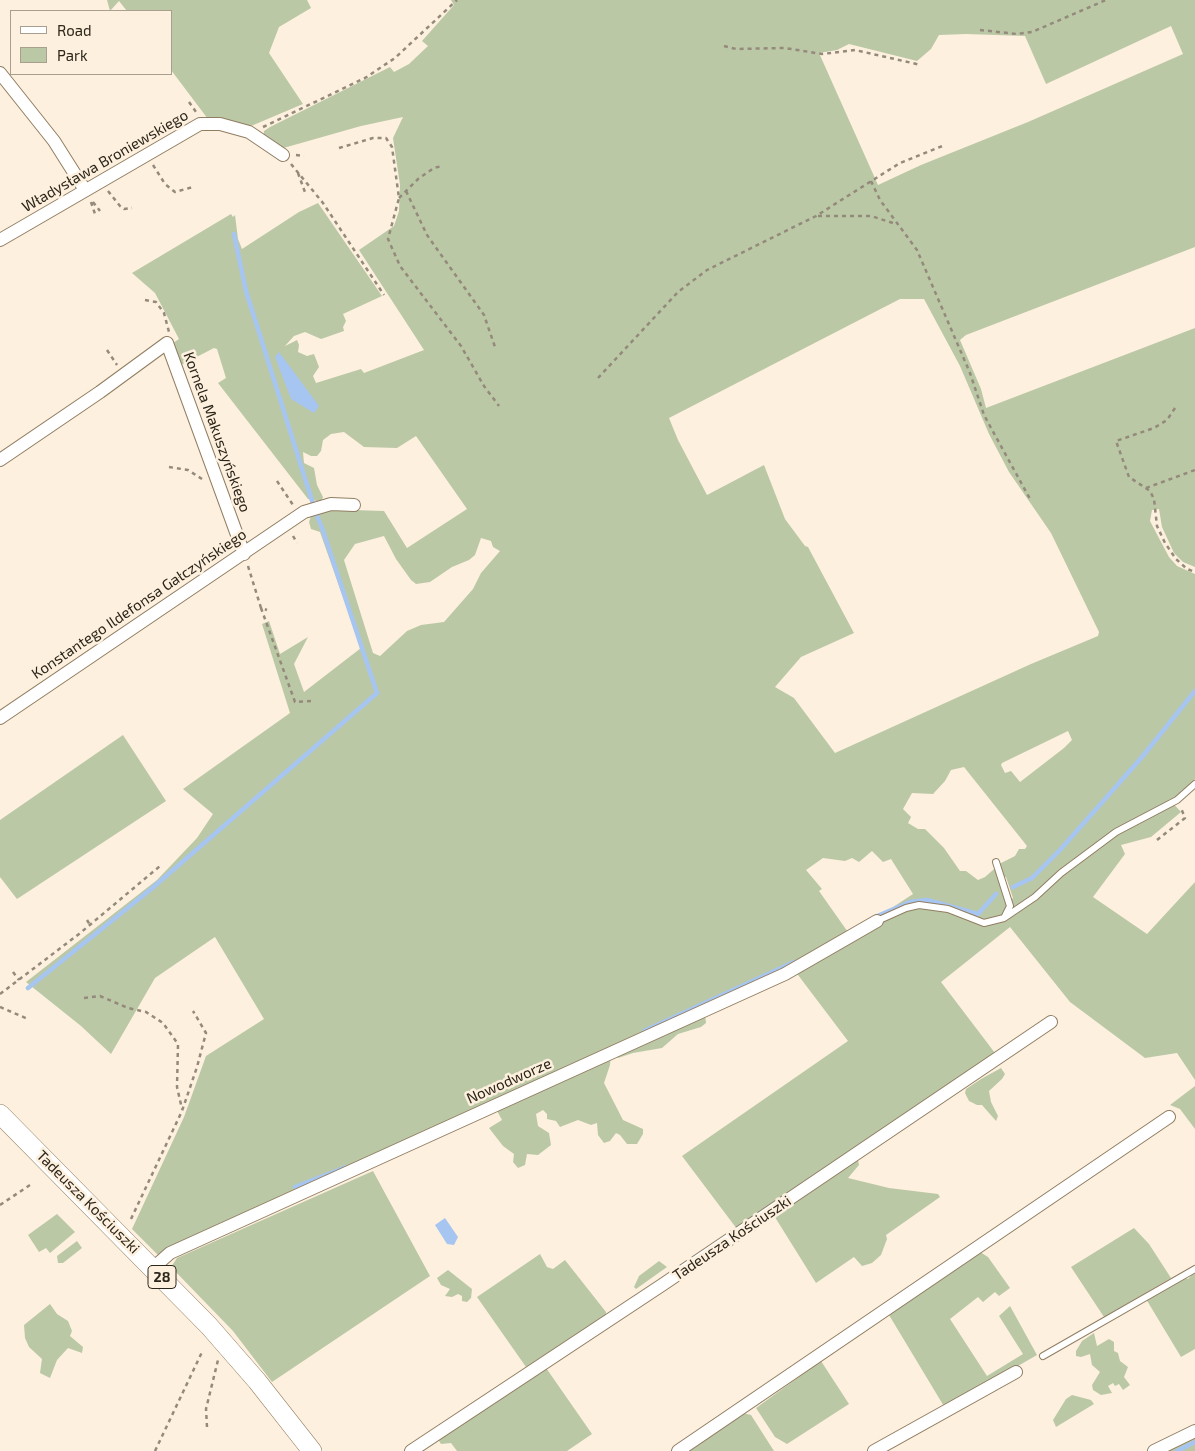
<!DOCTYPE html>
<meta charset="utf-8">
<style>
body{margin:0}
#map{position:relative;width:1195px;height:1451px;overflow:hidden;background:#fdf0de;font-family:"Exo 2",sans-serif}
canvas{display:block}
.legend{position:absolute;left:10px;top:10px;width:162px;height:65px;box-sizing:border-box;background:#fdf0de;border:1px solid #a99f8f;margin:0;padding:6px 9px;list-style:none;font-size:15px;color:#2c2519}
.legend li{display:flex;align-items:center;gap:10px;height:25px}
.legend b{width:25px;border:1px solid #a99f8f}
</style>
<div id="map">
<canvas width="1195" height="1451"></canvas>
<ul class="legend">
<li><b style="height:6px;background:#fff"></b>Road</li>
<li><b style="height:14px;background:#bbc8a6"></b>Park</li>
</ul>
</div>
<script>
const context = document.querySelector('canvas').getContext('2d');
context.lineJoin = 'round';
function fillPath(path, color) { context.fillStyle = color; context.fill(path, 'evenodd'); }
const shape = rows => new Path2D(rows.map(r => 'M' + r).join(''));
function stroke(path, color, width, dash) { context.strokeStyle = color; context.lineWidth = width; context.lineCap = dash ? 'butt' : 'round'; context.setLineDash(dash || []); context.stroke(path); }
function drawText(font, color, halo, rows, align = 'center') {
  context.font = font + ' "Exo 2",sans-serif'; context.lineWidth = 5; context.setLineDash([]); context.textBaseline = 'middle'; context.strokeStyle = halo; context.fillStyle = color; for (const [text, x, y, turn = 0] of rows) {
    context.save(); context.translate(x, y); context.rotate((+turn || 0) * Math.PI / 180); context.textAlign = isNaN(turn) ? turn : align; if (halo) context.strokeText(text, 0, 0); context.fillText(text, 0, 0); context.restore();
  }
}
const green = shape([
 [107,0,307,0,311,8,279,27,269,53,303,104,244,129,211,123,171,70,171,11,127,11,119,1,110,11],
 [451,0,1195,0,1195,247,966,335,960,340,981,389,986,408,1195,328,1195,567,1183,562,1174,553,1162,527,1159,509,1152,510,1150,521,1169,557,1177,566,1195,574,1195,779,1173,799,1169,799,1181,812,1151,837,1121,845,1125,854,1093,897,1147,934,1195,882,1195,1080,1177,1053,1145,1058,1070,1002,1010,927,941,982,995,1053,737,1229,682,1156,848,1041,795,971,913,894,891,859,883,862,872,851,859,862,852,858,845,861,823,858,806,870,822,889,819,891,850,935,705,1014,706,1023,701,1027,678,1034,662,1048,633,1053,618,1058,615,1054,611,1054,610,1065,604,1083,623,1120,643,1129,643,1134,637,1144,627,1144,620,1135,616,1133,610,1141,604,1143,598,1135,597,1123,591,1125,578,1120,560,1127,556,1121,547,1119,547,1114,543,1110,536,1114,538,1126,549,1133,551,1145,538,1155,527,1154,525,1165,518,1168,513,1162,514,1154,503,1146,489,1128,502,1120,496,1109,159,1256,132,1229,184,1117,206,1056,264,1019,215,937,155,978,111,1054,81,1026,26,982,157,880,197,838,213,814,183,789,290,713,262,624,269,621,280,654,308,637,294,664,304,692,361,648,320,532,311,529,309,522,311,516,322,509,384,511,407,548,467,509,416,436,397,448,364,447,344,432,331,434,323,440,321,451,317,456,311,456,303,452,304,463,314,468,317,485,323,497,321,502,308,499,218,383,226,378,217,349,214,348,181,365,173,343,179,339,155,293,132,273,231,214,233,217,235,215,238,239,242,249,299,212,318,203,382,296,343,314,346,321,343,327,344,331,321,339,305,332,294,336,285,346,297,340,299,345,298,352,307,356,314,354,319,367,313,376,316,383,361,369,364,373,424,350,359,250,394,226,399,211,400,185,393,138,403,117,361,126,280,149,263,140,264,131,270,127,390,67,394,72,409,64,428,46,422,41,454,5],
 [1171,26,1183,54,1028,122,921,165,878,185,819,53,837,50,849,44,917,61,931,49,939,35,966,34,1025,36,1046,84],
 [900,299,924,299,960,366,989,434,1009,472,1051,533,1099,632,1098,636,1031,664,835,753,794,698,775,687,801,657,854,633,808,547,805,546,785,519,764,465,707,495,678,440,669,418],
 [384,536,396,559,411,580,416,584,430,582,452,567,469,560,475,555,481,538,491,541,493,547,500,551,481,573,473,589,444,622,421,625,407,631,380,656,373,653,344,560,355,544],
 [1068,731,1072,740,1064,748,1020,782,1011,771,1005,773,1001,765,1002,763],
 [964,767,1027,846,1025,849,1019,849,1015,856,1001,863,985,877,978,880,966,871,960,871,944,848,925,829,918,829,908,823,911,817,903,809,912,793,933,794,945,781,951,770],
 [1006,877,1013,898,1006,903,1000,878],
 [123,735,166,801,17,899,0,877,0,820],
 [1001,1068,1005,1074,1002,1079,989,1091,991,1102,998,1116,996,1121,982,1105,977,1105,969,1101,965,1093,966,1089,981,1079],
 [1195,1086,1195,1129,1180,1109,1170,1105],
 [858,1160,859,1165,848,1178,889,1188,938,1194,940,1197,886,1235,887,1239,881,1255,872,1263,862,1266,854,1257,816,1283,773,1214],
 [373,1171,430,1276,272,1382,233,1331,171,1267,177,1258],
 [57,1214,75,1232,50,1253,46,1248,39,1252,28,1235],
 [1134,1228,1149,1244,1171,1278,1104,1317,1071,1267],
 [77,1241,82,1248,63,1263,58,1263,57,1256],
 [980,1252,988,1257,1010,1288,999,1296,995,1292,983,1302,978,1297,950,1319,987,1376,1023,1354,999,1316,1010,1306,1037,1355,945,1408,889,1315],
 [540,1254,547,1267,553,1269,565,1260,606,1312,606,1316,526,1367,477,1297],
 [659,1261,667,1267,636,1289,634,1287,639,1276],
 [448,1270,472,1289,471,1298,467,1302,462,1301,462,1296,458,1294,452,1297,445,1296,450,1289,441,1285,437,1278],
 [1195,1271,1195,1349,1181,1357,1146,1299,1184,1277,1188,1279],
 [50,1304,57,1314,68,1321,72,1331,70,1336,83,1347,82,1353,68,1348,57,1360,50,1378,40,1373,42,1359,29,1347,25,1338,24,1325],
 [1094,1333,1097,1346,1109,1339,1114,1342,1114,1351,1118,1353,1120,1361,1128,1367,1124,1377,1130,1385,1123,1390,1119,1384,1115,1386,1113,1383,1108,1386,1112,1393,1101,1395,1093,1390,1092,1385,1100,1372,1092,1365,1090,1354,1081,1357,1076,1356,1076,1351,1082,1341],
 [821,1361,849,1404,787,1444,775,1437,756,1408],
 [544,1365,592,1434,567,1451,457,1451,451,1443,441,1444,438,1439],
 [1072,1395,1091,1400,1094,1404,1056,1427,1053,1420,1066,1399],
 [743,1413,751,1415,774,1451,687,1451],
 [1195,1437,1195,1451,1165,1451]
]);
const water = shape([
 [279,352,319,406,314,413,291,399,275,357],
 [445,1218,458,1237,454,1245,447,1244,435,1225]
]);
const stream = shape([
 [234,234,246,291,314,507],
 [1013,887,1032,878,1060,850,1142,757,1195,691],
 [875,917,910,902,927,900,978,914,996,894],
 [28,988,150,890,377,693,322,528,315,511],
 [644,1031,794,962],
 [295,1187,346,1167],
 [1177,1451,1195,1442]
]);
const path = shape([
 [980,30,1017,34,1032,32,1106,0],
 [724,46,736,49,785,48,822,54,855,50,921,65],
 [189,102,196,112],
 [263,127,365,78,395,58,457,0],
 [339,148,373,138,386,138,392,147,399,198,388,239,400,266,461,346,484,386,499,406],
 [296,155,304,156],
 [291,164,323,203,384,295],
 [153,165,165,184,175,192,193,187],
 [298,173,306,195],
 [871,181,880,200,917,250,970,373,984,415,1030,499],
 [108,191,120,206,124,209,132,208],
 [406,191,427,235,484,315,495,347],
 [399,198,418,179,434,168,442,166],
 [91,202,95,214],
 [93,202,100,211],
 [818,216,871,216,896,224],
 [145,300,156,302,164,313,169,332],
 [107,350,117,365],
 [598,378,678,292,707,270,816,216,900,163,945,145],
 [1175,408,1167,420,1154,428,1116,441,1129,477,1150,491,1154,499,1157,526,1165,543,1176,559,1187,569,1195,572],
 [169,467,188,470,202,479],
 [277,481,293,505],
 [1146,488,1195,470],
 [293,536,297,543],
 [248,566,261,608,267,610],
 [261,608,295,702,311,701],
 [1157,840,1185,818,1181,808],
 [87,920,90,925],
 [13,972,19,980],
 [0,994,79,934,160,866],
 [84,998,100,996,128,1008,146,1012,163,1023,178,1044,177,1087,182,1109],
 [0,1007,28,1019],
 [0,1205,30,1185],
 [131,1219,182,1111,197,1067,206,1033,193,1011],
 [207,1427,206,1409,218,1360],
 [155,1451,203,1350]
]);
const lane = shape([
 [1004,918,1035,897,1061,873,1116,832,1177,800,1195,784],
 [877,921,906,908,919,905,948,909,984,923,1004,918,1010,906,996,862],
 [1043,1356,1195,1269]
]);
const street = shape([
 [0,73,54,141,85,190],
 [0,240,200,124,220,124,249,132,283,155],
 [0,460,100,392,167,343,244,554],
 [0,718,304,512,331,504,354,505],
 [153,1268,170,1253,785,974,877,921],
 [411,1451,662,1285,1051,1022],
 [678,1451,1169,1117],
 [874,1451,1016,1372],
 [1154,1451,1195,1431]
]);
const primary = shape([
 [0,1114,209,1326,257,1381,312,1451]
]);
const shields = [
 [162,1277,28]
];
const shieldNames = [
 ["28",162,1277]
];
const streetNames = [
 ["Władysława Broniewskiego",105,161,-30],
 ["Kornela Makuszyńskiego",217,432,70],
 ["Konstantego Ildefonsa Gałczyńskiego",139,604,-34],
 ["Nowodworze",509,1081,-24],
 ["Tadeusza Kościuszki",88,1202,45],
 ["Tadeusza Kościuszki",732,1238,-34]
];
fillPath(green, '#bbc8a6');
fillPath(water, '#a6c5f0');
stroke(stream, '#a6c5f0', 4.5);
stroke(lane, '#917e62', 8);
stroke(street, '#917e62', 14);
stroke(primary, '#917e62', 20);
stroke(path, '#948a7b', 2.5, [4, 4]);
stroke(lane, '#fff', 6);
stroke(street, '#fff', 12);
stroke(primary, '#fff', 19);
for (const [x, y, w] of shields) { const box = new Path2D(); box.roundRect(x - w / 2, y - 11.5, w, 23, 4); context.fillStyle = '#fdf0de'; context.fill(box); stroke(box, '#2c2519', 1); }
drawText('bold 14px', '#2c2519', null, shieldNames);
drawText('15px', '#2c2519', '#fdf0de', streetNames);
</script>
